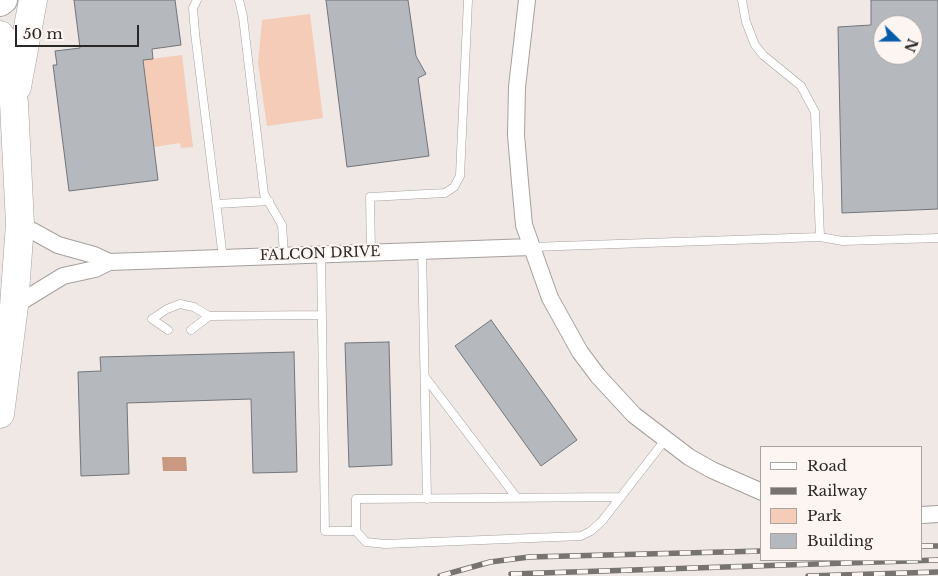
<!DOCTYPE html>
<style>
body{margin:0}
#map{position:relative;width:938px;height:576px;overflow:hidden;background:#efe8e5;font-family:"Libre Baskerville",serif}
canvas{display:block}
.legend{position:absolute;left:760px;top:446px;width:162px;height:115px;box-sizing:border-box;background:#fcf5f2;border:1px solid #a8a3a1;margin:0;padding:6px 9px;list-style:none;font-size:15px;color:#2a2827}
.legend li{display:flex;align-items:center;gap:10px;height:25px}
.legend b{width:25px;border:1px solid #a8a3a1}
.north{position:absolute;left:873px;top:15px;width:50px;height:50px;box-sizing:border-box;background:#fcf5f2;border:1px solid #a8a3a1;border-radius:50%;rotate:112deg;font-size:14px;font-weight:700;line-height:20px;text-align:center;color:#2a2827}
.north::after{content:'';display:block;margin:auto;width:18px;height:22px;background:#045caa;clip-path:polygon(50% 0,100% 100%,50% 72%,0 100%)}
.scale{position:absolute;left:15px;top:25px;width:124px;height:22px;box-sizing:border-box;border:2px solid #2a2827;border-top:0;padding-left:6px;font-size:15px;line-height:18px;white-space:nowrap;color:#2a2827;-webkit-text-stroke:4px #fcf5f2;paint-order:stroke}
</style>
<div id="map">
<canvas width="938" height="576"></canvas>
<ul class="legend">
<li><b style="height:6px;background:#fff"></b>Road</li>
<li><b style="height:6px;background:#767371"></b>Railway</li>
<li><b style="height:14px;background:#f5ccb7"></b>Park</li>
<li><b style="height:14px;background:#b5b9be"></b>Building</li>
</ul>
<div class="north">N</div>
<div class="scale">50 m</div>
</div>
<script>
const context = document.querySelector('canvas').getContext('2d');
context.lineJoin = 'round';
function fillPath(path, color) { context.fillStyle = color; context.fill(path, 'evenodd'); }
const shape = rows => new Path2D(rows.map(r => 'M' + r).join(''));
function stroke(path, color, width, dash) { context.strokeStyle = color; context.lineWidth = width; context.lineCap = dash ? 'butt' : 'round'; context.setLineDash(dash || []); context.stroke(path); }
function drawText(font, color, halo, rows, align = 'center') {
  context.font = font + ' "Libre Baskerville",serif'; context.lineWidth = 4; context.setLineDash([]); context.textBaseline = 'middle'; context.strokeStyle = halo; context.fillStyle = color; for (const [text, x, y, turn = 0] of rows) {
    context.save(); context.translate(x, y); context.rotate((+turn || 0) * Math.PI / 180); context.textAlign = isNaN(turn) ? turn : align; if (halo) context.strokeText(text, 0, 0); context.fillText(text, 0, 0); context.restore();
  }
}
const green = shape([
 [310,14,323,118,267,126,258,63,262,20],
 [182,55,193,147,181,148,180,143,154,147,143,60]
]);
const water = shape([
 [162,457,186,457,187,471,163,471]
]);
const building = shape([
 [74,0,175,0,181,45,152,49,153,59,143,60,158,180,69,191,53,65,57,65,55,51,80,48,74,0],
 [326,0,408,0,416,56,426,74,418,78,429,156,347,167,326,0],
 [871,0,938,0,938,209,842,213,838,27,871,25,871,0],
 [883,25,913,25,913,55,883,55,883,25],
 [491,320,577,440,541,466,455,346,491,320],
 [389,342,392,465,349,467,345,343,389,342],
 [294,352,297,472,253,473,251,399,127,403,129,474,81,476,78,372,101,371,100,357,294,352]
]);
const lane = shape([
 [197,0,193,8,195,33,223,258],
 [239,0,243,17,264,194,282,225,284,255],
 [742,0,746,22,755,45,763,55,801,86,815,112,820,237],
 [217,204,269,201],
 [531,247,820,237,843,241,938,238],
 [422,249,427,499],
 [371,252,370,197,445,193,454,187,460,176,468,0],
 [321,254,325,531,356,531,356,499,621,497],
 [168,330,152,319,167,309,180,304,194,307,209,316,322,315],
 [191,330,209,316],
 [425,377,517,498],
 [356,531,366,542,385,544,581,536,591,531,602,521,665,440]
]);
const street = shape([
 [527,0,517,87,516,135,520,182,524,225,550,298,580,352,598,376,634,415,689,457,712,470,762,492],
 [20,224,58,245,94,255,109,262],
 [14,306,63,276,95,269,109,262,531,247],
 [922,515,938,514]
]);
const primary = shape([
 [0,3,4,0]
]);
const highway = shape([
 [0,35,14,103,20,224,14,306,0,414],
 [17,87,33,0]
]);
const rail = shape([
 [922,546,938,546],
 [511,574,938,560],
 [440,576,490,562,529,557,762,551],
 [808,576,938,572]
]);
const streetNames = [
 ["FALCON DRIVE",320,254,-2]
];
fillPath(green, '#f5ccb7');
fillPath(water, '#c89880');
fillPath(building, '#b5b9be');
stroke(building, '#717479', 1);
stroke(lane, '#a6a09d', 9);
stroke(street, '#a6a09d', 18);
stroke(primary, '#a6a09d', 28);
stroke(highway, '#a6a09d', 29);
stroke(lane, '#fff', 8);
stroke(street, '#fff', 16);
stroke(primary, '#fff', 26);
stroke(highway, '#fff', 28);
stroke(rail, '#767371', 5.5);
stroke(rail, '#fcf5f2', 4, [11]);
drawText('14px', '#2a2827', '#fcf5f2', streetNames);
</script>
